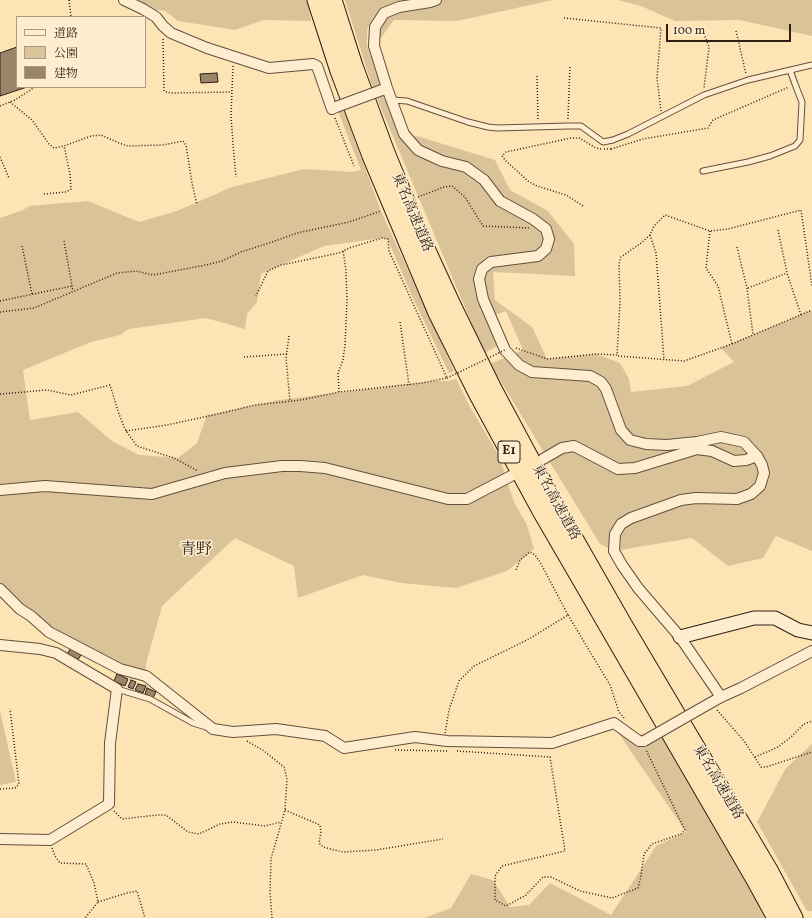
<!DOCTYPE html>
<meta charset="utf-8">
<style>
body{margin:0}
#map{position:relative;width:812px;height:918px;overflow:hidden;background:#fde4b4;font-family:Vollkorn,"Noto Serif JP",serif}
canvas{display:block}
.legend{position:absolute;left:16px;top:16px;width:130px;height:72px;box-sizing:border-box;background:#feedce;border:1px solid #ab9b85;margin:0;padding:5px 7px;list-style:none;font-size:12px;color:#2e1f17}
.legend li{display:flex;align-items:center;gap:8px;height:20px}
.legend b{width:20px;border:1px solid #ab9b85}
.scale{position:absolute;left:666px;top:24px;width:125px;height:18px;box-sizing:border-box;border:2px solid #2e1f17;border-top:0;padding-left:5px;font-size:12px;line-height:14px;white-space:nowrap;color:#2e1f17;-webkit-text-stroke:3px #feedce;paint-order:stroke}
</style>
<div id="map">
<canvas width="812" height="918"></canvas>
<ul class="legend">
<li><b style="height:5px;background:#feedce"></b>道路</li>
<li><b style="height:11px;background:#dac399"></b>公園</li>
<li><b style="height:11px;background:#9a8569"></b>建物</li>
</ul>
<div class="scale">100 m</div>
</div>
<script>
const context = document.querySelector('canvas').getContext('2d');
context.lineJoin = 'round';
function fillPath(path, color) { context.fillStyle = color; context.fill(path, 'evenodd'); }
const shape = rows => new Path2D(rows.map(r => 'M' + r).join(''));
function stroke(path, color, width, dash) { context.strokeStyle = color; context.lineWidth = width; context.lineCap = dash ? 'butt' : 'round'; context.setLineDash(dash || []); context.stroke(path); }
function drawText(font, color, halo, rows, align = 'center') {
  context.font = font + ' Vollkorn,"Noto Serif JP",serif'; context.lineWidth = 3; context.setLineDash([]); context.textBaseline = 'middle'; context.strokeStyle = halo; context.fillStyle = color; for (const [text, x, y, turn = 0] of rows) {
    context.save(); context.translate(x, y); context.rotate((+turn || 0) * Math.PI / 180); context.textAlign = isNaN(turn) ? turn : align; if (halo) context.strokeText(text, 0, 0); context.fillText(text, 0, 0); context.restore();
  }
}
const green = shape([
 [130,0,307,0,311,21,263,20,235,30,178,21,165,11,149,9],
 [345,0,553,0,457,21,394,20,378,42,374,16,367,30,367,45,381,86,373,89],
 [618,0,812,0,812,36,739,20,675,21,641,6],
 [384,94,404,134,420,137,495,160,510,190,548,211,574,244,575,276,493,272,495,300,532,327,547,359,596,354,620,363,629,379,631,392,687,386,734,362,721,348,812,310,812,551,776,536,763,558,728,566,692,538,614,551,600,544,490,364,523,350,506,311,487,318,498,346,484,353,482,348,376,96],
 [343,109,381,211,454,371,449,373,412,296,388,240,382,238,324,246,261,274,257,302,247,314,245,329,206,318,129,329,120,335,91,342,23,370,30,420,78,412,112,441,139,455,178,458,197,443,207,415,279,400,434,381,448,381,456,379,469,405,499,456,514,502,527,525,534,549,507,571,456,588,401,583,363,575,298,598,294,566,235,538,162,606,146,664,146,676,55,639,0,588,0,218,23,210,29,206,88,201,139,222,177,211,232,187,304,169,353,172,361,170,338,111],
 [0,711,16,782,0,785],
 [615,728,651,743,662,737,767,918,424,918,451,908,471,874,493,880,510,907,529,905,550,883,611,915,656,846,686,832],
 [812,744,812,911,807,911,757,822,786,768]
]);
const building = shape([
 [17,47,17,87,27,87,0,96,0,53,17,47],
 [217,73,218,82,201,83,200,74,217,73],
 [71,648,81,655,77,661,67,654,71,648],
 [117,674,128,679,125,686,114,681,117,674],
 [131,680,136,682,133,689,128,687,131,680],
 [138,684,146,686,143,693,135,690,138,684],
 [147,688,156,692,153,698,145,694,147,688]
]);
const path = shape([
 [69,0,71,17],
 [564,18,661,28,657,78,661,111],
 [702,28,709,47,704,88],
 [736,31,746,74],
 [163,39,164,91,170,93,232,92],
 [233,66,231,116,233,144,236,177],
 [537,76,538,120],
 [10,102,32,120,49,144,54,148,64,146,91,136,101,135,119,143,128,146,163,145,183,141,186,145,192,183,197,205],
 [0,106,15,100,35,87],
 [335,118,354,166],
 [568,119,570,65],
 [604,149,611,149],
 [611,149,643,139,708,128,713,120,789,87],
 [0,157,9,178],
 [44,194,66,192,71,189,70,174,64,146],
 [418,197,444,187,452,186,465,197,483,226,529,228],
 [583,206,566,195,537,186,528,181,506,161,502,156,506,152,571,138,579,138,596,148,601,149],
 [778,230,787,273,801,315],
 [710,231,706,268,718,286,732,344],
 [650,235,656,253,664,360],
 [64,241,73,291],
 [22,246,32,294],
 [737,247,747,288,753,335],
 [748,288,787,273],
 [0,301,72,286],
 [0,312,34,308,117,273,136,271,153,275,206,265,222,261,241,252,272,242,297,233,349,222,381,211],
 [400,322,409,385],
 [289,336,286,358,290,401],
 [516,348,547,359,596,354,617,355,620,302,619,264,621,257,641,243,650,235,654,226,665,215,710,231,728,229,801,210,812,286],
 [618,356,684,361,732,344,812,310],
 [244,357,287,354],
 [339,392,338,373,343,360,345,345,347,300,346,271,343,250],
 [0,394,47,390,71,395,110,385,120,417,126,431,137,446,174,458,198,471],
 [126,431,167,425,218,414,255,405,301,400,339,392,422,383,447,378,389,251,388,239,382,238,349,248,339,253,281,265,268,271,256,296],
 [568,615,610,685,619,712,624,718],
 [717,710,744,741,761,767,766,767,812,752],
 [445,733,449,710,459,681,474,666,529,639,568,615,540,562,535,555,530,552,520,560,516,570],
 [247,741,264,751,284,767,287,779,285,810,271,859,270,892,272,918],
 [395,750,447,751],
 [457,751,550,757,565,851,502,866,495,876,495,900,506,906,526,895,543,877,551,877,580,891,612,898,638,888,641,876,644,854,652,844,681,834,685,830,646,750],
 [755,757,778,747,791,737,804,724,812,721],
 [0,789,15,788,19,784,10,709],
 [285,810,320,825,321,832,319,843,323,847,343,852,376,850,443,839],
 [114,811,122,819,157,815,166,815,188,832,199,834,220,824,233,822,265,826,281,822],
 [52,848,55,856,60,863,86,864,94,883,98,902,85,918],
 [98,902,127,893,137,891,145,918]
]);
const lane = shape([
 [392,100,407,101,468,122,488,127,497,128,568,126,581,126,603,142,613,140,628,134,704,95,748,80,812,65],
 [703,171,748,162,770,156,795,146,800,140,802,102,795,84,790,70],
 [117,689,150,699,193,723,206,727]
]);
const street = shape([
 [124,0,143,9,156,17,163,26,171,33,207,48,269,68,313,64,317,66,332,109,336,107],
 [436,0,430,2,399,7,384,13,375,27,374,46,387,88,404,134,418,150,442,161,466,167,484,180,500,201,533,219,546,229,549,239,546,249,538,256,491,262,482,269,479,279,483,299,505,350,519,365,532,372,590,376,601,382,606,389,621,430,630,440,646,444,667,445,697,442,721,437,744,442,757,456,762,465,764,473,760,486,751,494,737,499,696,498,681,500,631,518,621,524,615,534,614,551,622,565,638,588,680,637,721,697],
 [543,459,562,448,574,446,618,469,635,468,697,449,712,451,734,461,746,460,757,456],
 [0,490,45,486,152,494,225,473,282,466,300,466,325,468,448,499,467,499,513,475],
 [0,589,20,609,31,616,49,632,120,669,146,676,213,729,233,732,276,729,325,736,344,748,415,737,447,741,552,743,614,723,639,741,644,741],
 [0,645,40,649,56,653,117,689,110,743,109,804,50,840,0,839],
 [698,710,721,697,741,688,812,651]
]);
const secondary = shape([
 [680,637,754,618,775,618,798,630,812,633]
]);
const highway = shape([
 [316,0,339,71,371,156,437,313,477,393,541,511,754,878,776,918],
 [333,0,354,66,385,150,418,231,452,305,492,387,554,503,623,624,769,870,794,918]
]);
const pathBridge = shape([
 [447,378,505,350]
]);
const streetBridge = shape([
 [336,107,382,90],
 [644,741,698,710]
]);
const shields = [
 [509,452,22]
];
const shieldNames = [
 ["E1",509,452]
];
const streetNames = [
 ["東名高速道路",411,213,67],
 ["東名高速道路",555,503,61],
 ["東名高速道路",717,783,59]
];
const quarterNames = [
 ["青野",196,551]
];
fillPath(green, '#dac399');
fillPath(building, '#9a8569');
stroke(building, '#2e1f17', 1);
stroke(lane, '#62503e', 7);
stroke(street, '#62503e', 12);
stroke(secondary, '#2e1f17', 15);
stroke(highway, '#2e1f17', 19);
stroke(path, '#2e1f17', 1.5, [1, 2]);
stroke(lane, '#feedce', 5);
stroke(street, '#feedce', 10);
stroke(secondary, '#feedce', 13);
stroke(highway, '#fde4b4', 17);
stroke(streetBridge, '#62503e', 12, []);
stroke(pathBridge, '#2e1f17', 1.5, [1, 2]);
stroke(streetBridge, '#feedce', 10);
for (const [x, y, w] of shields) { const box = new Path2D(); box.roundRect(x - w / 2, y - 11, w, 22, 3); context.fillStyle = '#feedce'; context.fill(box); stroke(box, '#2e1f17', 1); }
drawText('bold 13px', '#2e1f17', null, shieldNames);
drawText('14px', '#2e1f17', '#feedce', streetNames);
drawText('16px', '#2e1f17', '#feedce', quarterNames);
</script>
